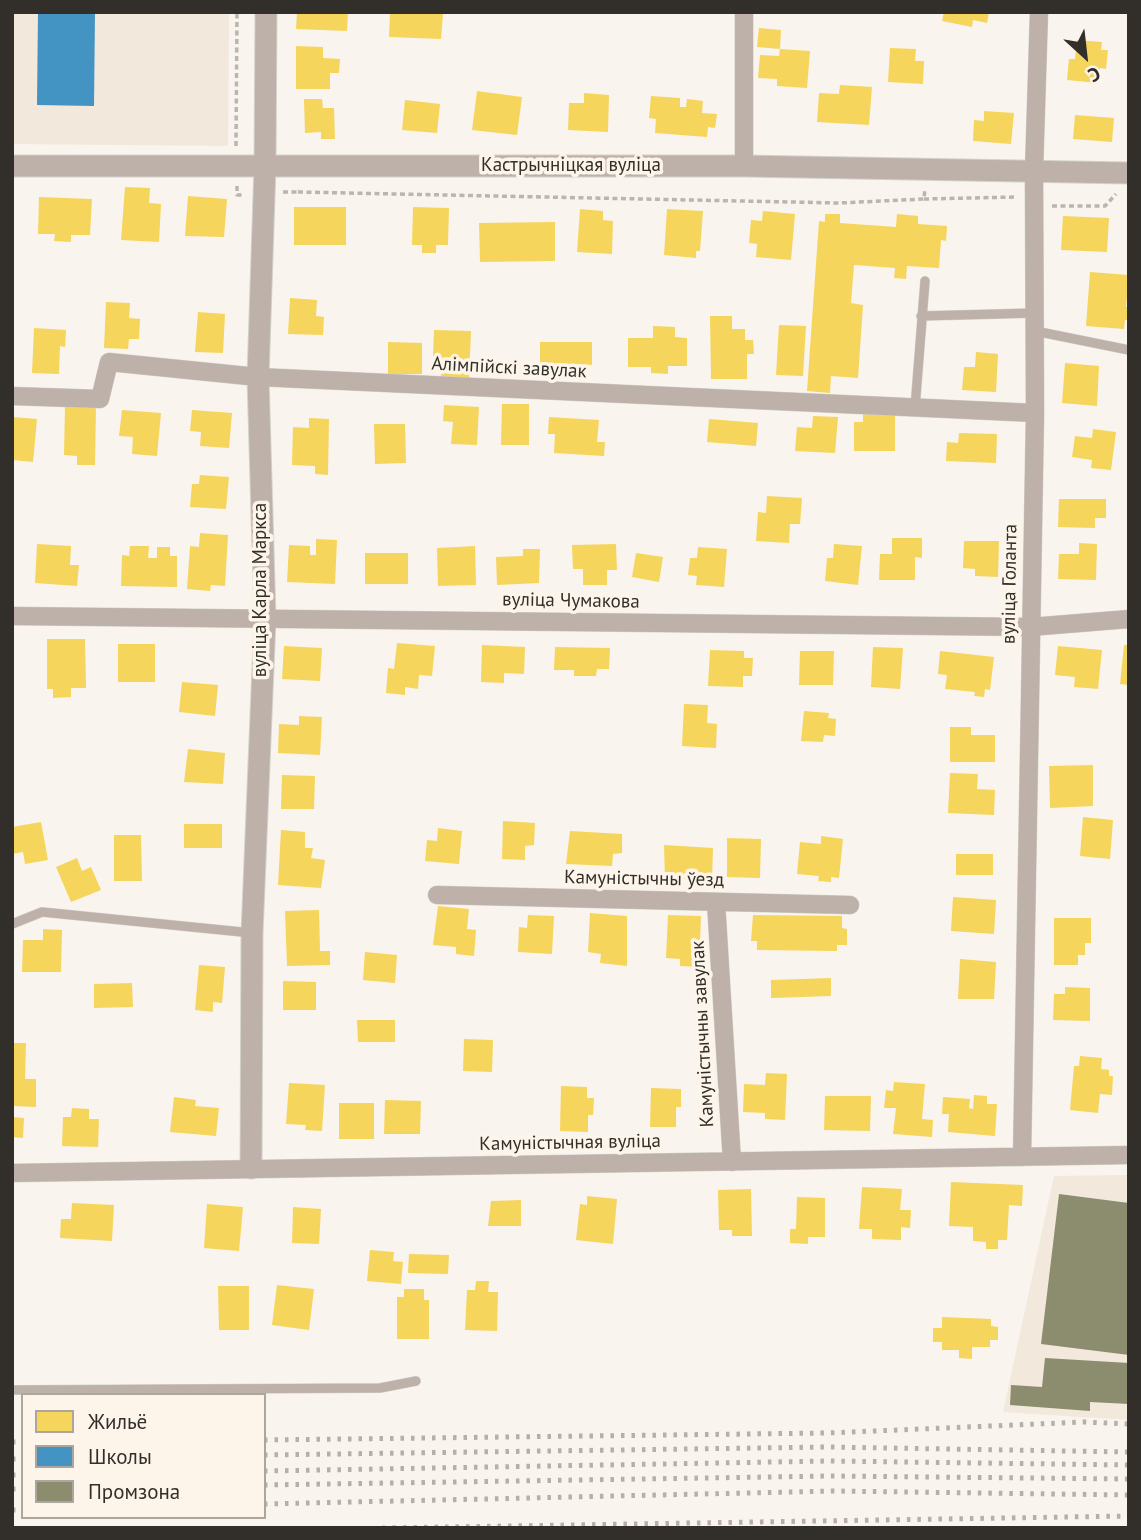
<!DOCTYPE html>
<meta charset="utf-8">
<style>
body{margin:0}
#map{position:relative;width:1141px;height:1540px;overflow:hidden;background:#f9f4ee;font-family:"PT Sans",sans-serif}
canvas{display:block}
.frame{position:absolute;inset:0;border:14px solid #322f2b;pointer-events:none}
.legend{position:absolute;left:21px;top:1393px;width:245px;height:126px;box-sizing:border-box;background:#fdf5ea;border:2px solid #aca69e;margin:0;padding:9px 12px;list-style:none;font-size:21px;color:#322f2b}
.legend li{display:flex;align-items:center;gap:14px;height:35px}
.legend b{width:35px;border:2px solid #aca69e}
.north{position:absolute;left:1050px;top:21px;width:70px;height:70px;-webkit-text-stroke:5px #fdf5ea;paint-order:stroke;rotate:153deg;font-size:19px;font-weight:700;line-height:28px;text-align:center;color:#322f2b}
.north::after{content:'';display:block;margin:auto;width:24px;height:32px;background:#322f2b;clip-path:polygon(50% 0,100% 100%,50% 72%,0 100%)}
</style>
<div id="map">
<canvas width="1141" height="1540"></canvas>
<div class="frame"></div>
<ul class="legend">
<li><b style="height:19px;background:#f6d55c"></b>Жильё</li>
<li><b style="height:19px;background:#4393c3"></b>Школы</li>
<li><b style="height:19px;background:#8c8c6e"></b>Промзона</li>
</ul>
<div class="north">С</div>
</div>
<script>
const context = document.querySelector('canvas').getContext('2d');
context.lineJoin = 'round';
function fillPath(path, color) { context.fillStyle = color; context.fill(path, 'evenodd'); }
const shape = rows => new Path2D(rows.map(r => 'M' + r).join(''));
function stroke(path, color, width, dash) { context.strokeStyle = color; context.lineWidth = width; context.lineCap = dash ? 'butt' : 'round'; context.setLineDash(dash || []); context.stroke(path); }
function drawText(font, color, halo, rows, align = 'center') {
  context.font = font + ' "PT Sans",sans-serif'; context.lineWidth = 7; context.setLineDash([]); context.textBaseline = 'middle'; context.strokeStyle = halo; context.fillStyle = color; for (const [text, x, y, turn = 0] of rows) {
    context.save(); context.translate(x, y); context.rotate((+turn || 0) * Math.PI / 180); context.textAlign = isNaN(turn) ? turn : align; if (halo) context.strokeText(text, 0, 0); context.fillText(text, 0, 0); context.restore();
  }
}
const built = shape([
 [12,12,229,12,228,146,12,144],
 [1129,1175,1129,1420,1003,1412,1054,1176]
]);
const homes = shape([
 [297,12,348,12,347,31,296,29],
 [390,12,443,14,441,39,389,37],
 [944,12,989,12,987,23,973,20,972,27,942,21],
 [759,28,781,30,780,49,757,47],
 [1077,40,1102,42,1101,50,1108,50,1106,69,1100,68,1098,83,1067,80,1069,59,1075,59],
 [296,46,323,47,323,58,340,59,339,73,330,73,330,89,296,89],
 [890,48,916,49,915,61,924,61,923,84,888,82],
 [780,49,810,51,807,88,777,86,777,79,758,78,760,55,779,56],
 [840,85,872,87,869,125,817,122,819,93,839,94],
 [477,91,522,97,517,135,472,130],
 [584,93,609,95,608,132,568,130,569,103,584,103],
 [651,96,680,98,680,107,686,107,687,99,703,101,702,113,717,114,715,128,708,127,707,137,655,133,656,119,649,118],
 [304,99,322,99,323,108,334,108,335,139,321,139,321,132,305,133],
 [405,100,440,104,437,133,402,130],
 [984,111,1014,113,1011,144,973,141,974,120,984,121],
 [1075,115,1114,118,1112,142,1073,139],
 [125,187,150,188,149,203,161,204,159,242,121,240],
 [188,196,227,199,224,237,185,236],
 [39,197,92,199,90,235,71,235,71,242,54,241,55,234,38,234],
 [294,207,346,207,346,245,294,245],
 [413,207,449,208,448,245,436,245,436,253,422,253,422,245,412,245],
 [580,209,603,211,603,220,613,221,612,254,577,252],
 [667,209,703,211,700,251,696,251,696,258,664,255],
 [763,211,795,214,791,260,756,257,757,244,749,243,751,220,762,221],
 [825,214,840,214,840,223,896,227,897,214,918,216,918,224,947,226,946,241,941,240,939,268,907,266,906,279,894,278,895,268,854,265,851,303,863,305,858,378,831,376,830,393,807,391,819,221,825,222],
 [1063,216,1109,218,1107,252,1061,250],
 [555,222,555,261,480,262,479,223],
 [1090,272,1129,275,1126,307,1129,307,1129,320,1125,320,1124,329,1086,326],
 [290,298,317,300,316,316,324,317,323,335,288,334],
 [106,302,130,303,129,318,140,319,139,339,129,339,128,349,104,348],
 [198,312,225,314,223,353,195,352],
 [710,316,732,316,732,329,745,329,745,340,753,340,754,354,747,354,747,379,711,379],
 [779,325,806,326,803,376,776,375],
 [653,326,675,327,675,337,687,338,687,366,668,366,668,374,651,373,651,367,628,367,628,338,653,338],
 [34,328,66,330,65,347,60,346,59,374,32,373],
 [434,330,471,331,469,379,441,377,442,358,433,358],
 [388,342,422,343,422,374,388,374],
 [540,342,592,342,592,365,561,364,561,371,547,371,547,364,540,364],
 [976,352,998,354,996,392,962,390,964,367,975,367],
 [1065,363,1099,366,1097,406,1062,403],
 [502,404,529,404,529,445,501,445],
 [65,405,96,405,95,465,77,465,77,456,64,455],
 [444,405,479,407,477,445,451,444,453,422,443,421],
 [122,410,161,413,157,456,132,454,133,437,119,436],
 [192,410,232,413,229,448,200,446,201,432,190,431],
 [863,413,895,415,895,451,854,451,854,422,863,422],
 [813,416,838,417,835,453,795,451,797,427,812,428],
 [12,417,37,419,33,462,12,460],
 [549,417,599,420,597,442,605,442,604,456,554,453,555,434,548,434],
 [309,418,329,419,328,475,315,474,315,466,292,465,293,427,309,428],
 [709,419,758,423,756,446,707,442],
 [374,424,405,424,406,463,375,464],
 [1093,429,1116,432,1111,470,1091,468,1092,460,1072,457,1075,436,1092,438],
 [959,433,997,434,996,463,946,461,947,442,958,443],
 [200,475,229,477,226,509,190,507,192,484,199,484],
 [767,496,802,498,800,524,790,524,789,543,756,541,758,512,766,513],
 [1059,499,1106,499,1106,518,1095,518,1095,528,1058,527],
 [200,533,228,535,225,586,211,585,210,591,187,589,190,546,199,547],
 [892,538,922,538,922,558,915,557,915,580,879,580,880,554,892,554],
 [316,539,337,540,335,584,287,582,289,545,310,546,310,555,316,555],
 [964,541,999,541,998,577,975,576,975,569,963,568],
 [1079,543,1097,544,1096,580,1058,579,1059,554,1079,554],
 [37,544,71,546,70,565,79,565,77,586,35,583],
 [616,544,617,570,607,570,607,585,583,585,583,569,573,569,572,545],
 [834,544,862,546,858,585,825,581,827,558,833,558],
 [130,546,149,546,148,558,157,558,157,547,170,547,170,556,177,556,177,587,121,586,122,555,129,556],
 [475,546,476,585,438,586,437,548],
 [698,547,727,549,724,587,696,585,697,576,688,575,690,558,697,558],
 [523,549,540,549,539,583,497,585,496,557,523,556],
 [365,553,408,553,408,584,365,584],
 [636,553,663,557,659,582,632,577],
 [47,639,85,639,86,688,71,688,71,697,53,698,53,689,47,689],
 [397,643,435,646,432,676,419,675,418,689,405,687,405,695,386,693,388,668,394,669],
 [118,644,155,644,155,682,118,682],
 [482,645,525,647,524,674,504,673,504,683,481,682],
 [1124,645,1129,645,1129,685,1120,684],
 [284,646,322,648,320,681,282,679],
 [1058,646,1102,650,1098,689,1074,687,1075,677,1055,675],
 [555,647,610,648,609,669,597,669,596,676,574,676,574,670,554,670],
 [873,647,903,648,900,689,871,687],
 [710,650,744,651,744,658,753,658,752,676,743,676,743,687,708,686],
 [800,651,834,651,833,685,799,685],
 [940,651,994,657,990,690,985,689,984,697,974,696,975,692,945,689,947,675,938,674],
 [182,682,218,685,215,716,179,712],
 [684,704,708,705,707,723,717,724,716,748,682,746],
 [804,711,829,713,828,718,836,719,835,736,824,735,823,742,801,741],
 [299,716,322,717,320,755,278,753,279,724,299,725],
 [950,727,971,727,971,735,995,735,995,762,950,762],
 [188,749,225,753,223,784,184,782],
 [1093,765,1093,806,1050,808,1049,766],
 [950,773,978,774,977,789,995,790,994,815,948,813],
 [282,775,315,776,314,809,281,809],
 [1083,817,1113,820,1110,859,1080,856],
 [503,821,535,823,534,845,525,846,525,860,502,859],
 [41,822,48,860,25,864,23,852,12,854,12,827],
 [184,824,222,824,222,848,184,848],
 [438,828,462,831,459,864,425,861,427,840,437,841],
 [281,830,305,832,305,848,313,848,311,858,325,860,321,888,278,885],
 [570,831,622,834,622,853,613,854,612,866,566,864],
 [114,835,141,835,142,881,114,881],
 [821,836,843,839,839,878,831,877,831,882,818,881,819,876,797,874,800,842,821,844],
 [727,838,761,839,760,878,727,877],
 [664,845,713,848,712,880,665,878],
 [956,854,993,854,993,875,956,875],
 [77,858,82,871,91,867,101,890,71,902,56,867],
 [953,897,996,900,994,934,951,931],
 [438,906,469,909,467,929,476,930,474,956,456,954,456,947,433,945],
 [319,910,320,951,330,951,330,965,287,966,285,911],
 [590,913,627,916,627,966,600,963,601,954,588,952],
 [528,915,554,916,552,954,518,952,519,927,527,928],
 [668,915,701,916,699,967,680,966,680,959,666,958],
 [753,915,842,916,842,928,847,929,847,945,837,945,837,951,757,950,757,941,751,941],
 [1054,918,1091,918,1091,943,1085,943,1085,955,1078,955,1078,965,1054,965],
 [43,929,62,930,61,972,22,972,23,940,43,940],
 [365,952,397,955,395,983,363,980],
 [960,959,996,962,994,999,958,999],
 [199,965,225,967,222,1003,213,1002,213,1012,195,1010],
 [831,978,831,996,771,998,771,980],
 [283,981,316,982,316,1010,283,1010],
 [132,983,133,1007,94,1008,94,984],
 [1065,987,1090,988,1090,1021,1053,1020,1054,994,1065,994],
 [357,1020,395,1020,395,1042,358,1042],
 [464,1039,493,1040,492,1072,463,1071],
 [12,1043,26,1043,25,1079,36,1079,36,1107,12,1106],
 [1080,1056,1102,1058,1101,1069,1109,1070,1109,1076,1113,1076,1112,1095,1100,1094,1098,1113,1070,1110,1074,1066,1079,1066],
 [766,1073,787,1074,785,1120,765,1119,765,1113,743,1112,744,1084,765,1085],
 [894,1082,925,1084,922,1119,933,1120,932,1137,893,1134,896,1108,884,1108,886,1090,893,1091],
 [289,1083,325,1085,322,1131,305,1130,306,1125,286,1124],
 [561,1086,587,1087,587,1098,594,1098,593,1115,588,1115,588,1132,560,1131],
 [651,1088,681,1089,681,1107,676,1107,676,1127,650,1127],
 [974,1095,987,1096,987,1104,997,1104,995,1136,948,1132,949,1114,942,1114,943,1097,970,1099,969,1108,973,1109],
 [825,1096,871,1096,870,1131,824,1130],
 [174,1097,196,1100,195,1106,219,1108,216,1136,170,1132],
 [385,1100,421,1101,420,1134,384,1134],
 [339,1103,374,1103,374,1139,339,1139],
 [72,1108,89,1109,89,1119,99,1119,98,1147,62,1146,63,1117,71,1117],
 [12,1117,24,1118,23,1138,12,1137],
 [951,1182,1023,1185,1022,1206,1009,1205,1007,1240,998,1240,998,1249,986,1249,986,1242,973,1241,973,1227,949,1226],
 [862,1187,902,1189,900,1210,911,1210,910,1228,901,1227,901,1240,872,1239,872,1229,859,1229],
 [751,1189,752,1236,732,1236,732,1230,719,1230,718,1190],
 [587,1196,617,1199,613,1244,576,1240,580,1204,587,1205],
 [797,1197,825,1198,825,1237,808,1237,808,1244,790,1243,790,1229,796,1229],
 [521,1200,521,1226,488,1226,491,1201],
 [72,1203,114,1205,112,1241,60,1238,61,1219,71,1219],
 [207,1204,243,1207,239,1251,204,1248],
 [293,1207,321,1209,319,1244,292,1243],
 [370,1250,394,1252,393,1261,403,1262,401,1284,367,1281],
 [409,1254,449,1255,448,1274,408,1273],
 [476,1281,489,1281,488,1292,498,1292,497,1331,465,1330,467,1290,475,1290],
 [277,1285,314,1289,309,1330,272,1325],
 [218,1286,249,1286,249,1330,219,1330],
 [404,1289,424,1289,424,1300,429,1300,429,1339,397,1339,397,1297,404,1297],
 [942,1317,991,1319,991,1326,998,1327,998,1340,990,1340,990,1347,972,1347,972,1359,959,1358,959,1350,942,1350,942,1342,933,1342,933,1328,942,1328]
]);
const schools = shape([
 [38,12,95,12,94,106,37,105]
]);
const industry = shape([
 [1059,1194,1129,1203,1129,1355,1041,1344],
 [1045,1358,1129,1363,1129,1404,1090,1402,1090,1411,1010,1405,1011,1385,1042,1387]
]);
const path = shape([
 [236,146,237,12],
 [237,186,237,195,244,195],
 [283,192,298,192,297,190],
 [298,192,839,203,924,199,925,188],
 [924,199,1017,197],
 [1052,206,1105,206,1116,194]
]);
const service = shape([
 [921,316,1035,313],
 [1035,331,1129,350],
 [915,408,925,281],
 [12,924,42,912,252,933],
 [12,1390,380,1388,416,1381]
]);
const minor = shape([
 [744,166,744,12],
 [12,396,100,399,109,362,258,377,1035,413],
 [12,616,1030,627,1129,619],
 [437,895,850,905],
 [716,902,732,1162],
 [1022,1157,1035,413,1034,171,1039,12],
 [12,1173,1129,1155]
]);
const tertiary = shape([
 [12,166,744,166,1129,173],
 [251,1168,252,933,265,619,258,377,265,166,266,12]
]);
const rail = shape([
 [264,1440,827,1433,1084,1422,1129,1424],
 [12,1442,23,1442],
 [264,1455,827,1447,1129,1452],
 [12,1459,23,1459],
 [264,1471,830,1461,1129,1465],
 [12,1475,23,1475],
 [264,1485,830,1476,1129,1479],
 [12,1489,23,1489],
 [264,1504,834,1491,1129,1495],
 [12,1510,23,1510],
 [382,1528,1129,1516]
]);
const streetNames = [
 ["Кастрычніцкая вуліца",571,166],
 ["Алімпійскі завулак",509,368,3],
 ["вуліца Голанта",1010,584,-89],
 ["вуліца Карла Маркса",261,590,-90],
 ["вуліца Чумакова",571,601,1],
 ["Камуністычны ўезд",644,879,1],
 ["Камуністычны завулак",703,1034,-93],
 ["Камуністычная вуліца",570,1143,-1]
];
fillPath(built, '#f2e8dc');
fillPath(homes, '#f6d55c');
fillPath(schools, '#4393c3');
fillPath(industry, '#8c8c6e');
stroke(service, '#d4d1cc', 10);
stroke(minor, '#d4d1cc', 19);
stroke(tertiary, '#d4d1cc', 23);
stroke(path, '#bdb4ae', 3.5, [5, 3.5]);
stroke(service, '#beb1a9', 9);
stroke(minor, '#beb1a9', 18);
stroke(tertiary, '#beb1a9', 21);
stroke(rail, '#b6aea8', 5, [3.5, 7]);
drawText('19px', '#322f2b', '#fdf5ea', streetNames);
</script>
